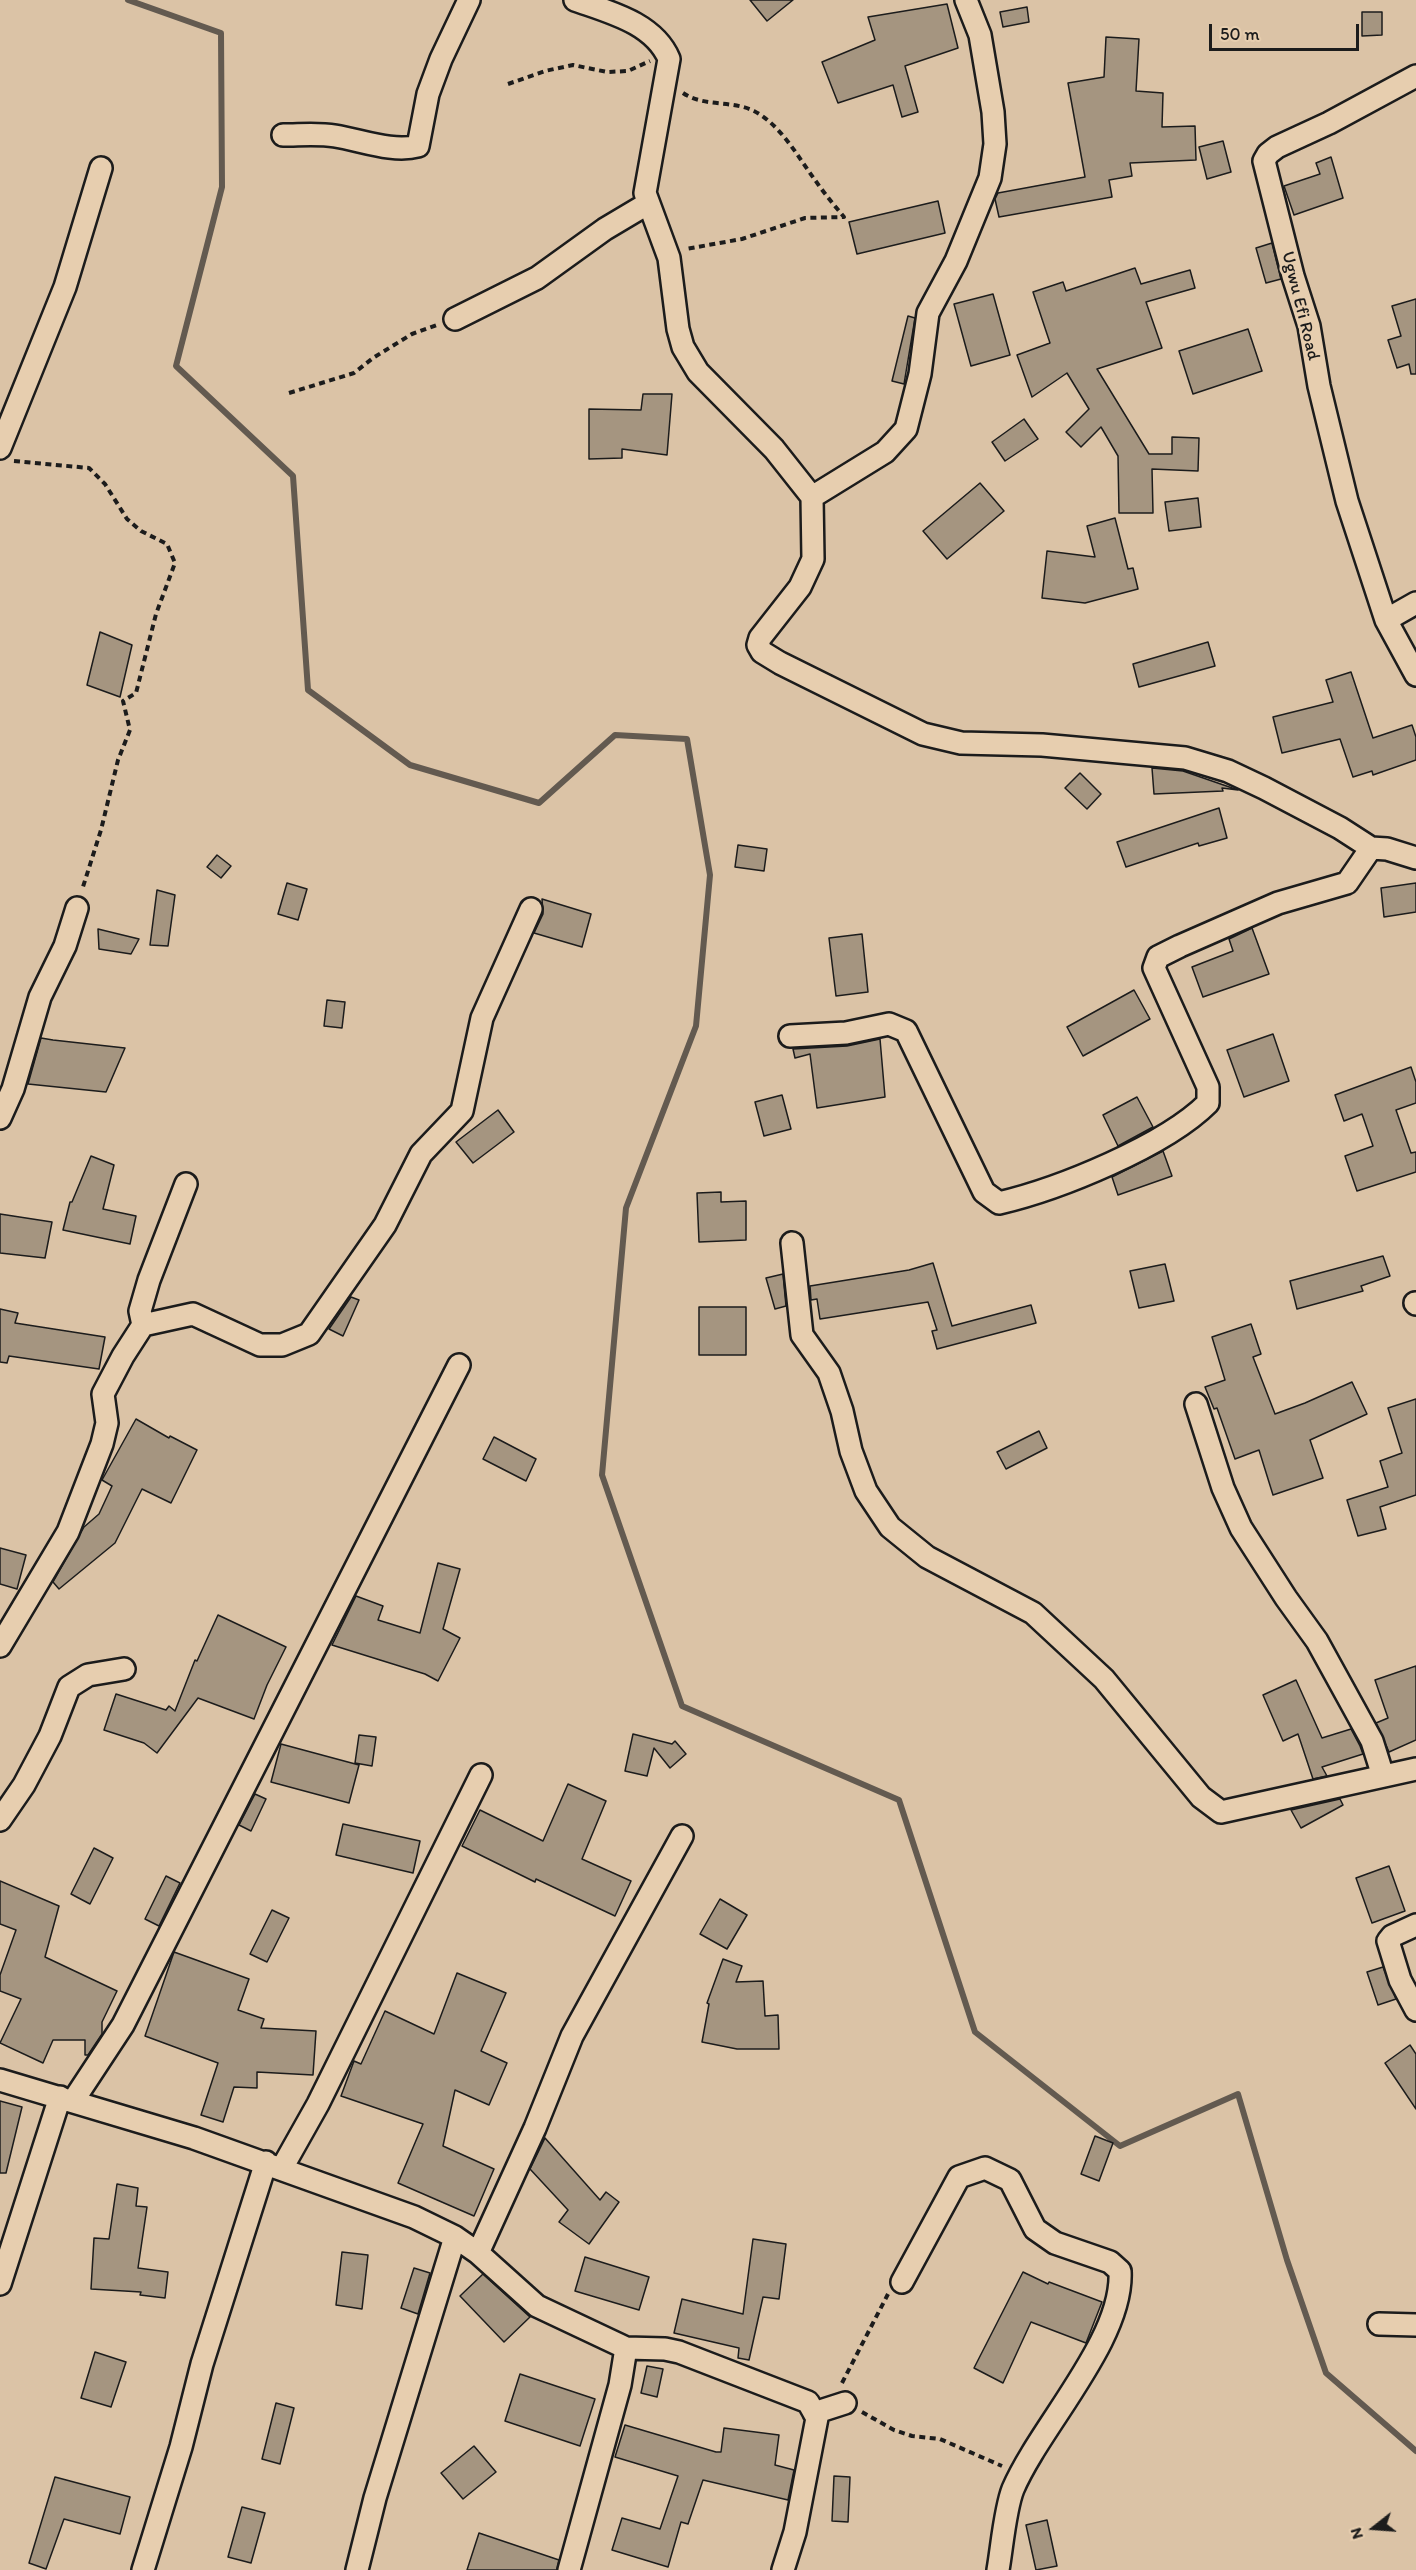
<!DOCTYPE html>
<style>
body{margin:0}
#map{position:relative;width:1416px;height:2570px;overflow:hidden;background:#dbc3a6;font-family:Itim,sans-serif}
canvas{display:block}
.north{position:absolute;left:1344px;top:2498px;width:60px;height:60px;-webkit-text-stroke:4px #e7ceaf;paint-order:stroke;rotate:253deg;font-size:16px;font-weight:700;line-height:24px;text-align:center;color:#1c1c1c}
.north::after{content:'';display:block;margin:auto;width:21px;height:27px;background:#1c1c1c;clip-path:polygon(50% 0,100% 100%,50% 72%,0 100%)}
.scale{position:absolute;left:1209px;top:24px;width:150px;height:27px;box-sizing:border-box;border:3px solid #1c1c1c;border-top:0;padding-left:8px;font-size:18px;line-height:21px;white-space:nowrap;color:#1c1c1c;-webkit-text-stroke:4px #e7ceaf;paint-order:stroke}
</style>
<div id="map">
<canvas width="1416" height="2570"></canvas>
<div class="north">N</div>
<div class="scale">50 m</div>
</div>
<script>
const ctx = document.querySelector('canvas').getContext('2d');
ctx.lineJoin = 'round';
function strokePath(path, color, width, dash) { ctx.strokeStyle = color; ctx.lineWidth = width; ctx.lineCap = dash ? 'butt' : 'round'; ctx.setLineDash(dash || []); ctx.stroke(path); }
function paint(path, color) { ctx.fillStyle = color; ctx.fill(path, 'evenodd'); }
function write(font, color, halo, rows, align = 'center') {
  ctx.font = font + ' Itim,sans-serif'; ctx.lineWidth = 5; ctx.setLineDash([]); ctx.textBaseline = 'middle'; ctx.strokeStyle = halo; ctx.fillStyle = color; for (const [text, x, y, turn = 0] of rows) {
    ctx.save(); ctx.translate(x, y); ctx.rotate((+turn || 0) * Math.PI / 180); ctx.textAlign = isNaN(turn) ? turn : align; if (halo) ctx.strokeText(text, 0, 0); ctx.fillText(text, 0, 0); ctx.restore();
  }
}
const stream = new Path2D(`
 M128 0 221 33 222 187 176 366 293 476 308 690 410 765 539 803 615 735 687 739 710 875 696 1026 626 1208 602 1475 682 1706 899 1800 975 2032 1120 2146 1238 2094 1287 2260 1326 2373 1416 2451`);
const building = new Path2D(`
 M750 0H793L767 21Z
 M947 4 958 48 905 66 918 112 902 117 893 85 838 103 822 62 875 40 868 17Z
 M1027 7 1029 22 1003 27 1000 12Z
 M1362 12H1382V35L1362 36Z
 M1106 37 1139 39 1136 91 1163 93 1162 127 1195 126 1196 160 1130 163 1132 176 1109 180 1112 197 999 217 995 199 998 193 1085 177 1068 83 1104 77Z
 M1223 141 1231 172 1207 179 1199 147Z
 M1331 157 1343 198 1294 215 1284 186 1320 174 1316 163Z
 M938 201 945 233 857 254 849 222Z
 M1272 243 1281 279 1266 283 1256 248Z
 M1135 268 1141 284 1190 270 1195 288 1146 302 1162 348 1097 369 1149 454H1172V437L1199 438 1198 471 1152 469 1153 513H1119L1118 456 1101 427 1081 447 1066 432 1089 409 1067 373 1032 397 1017 355 1050 343 1033 292 1063 282 1066 291Z
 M993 294 1010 355 971 366 954 304Z
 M1416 299V374H1411L1409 364 1397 368 1388 340 1401 336 1392 306Z
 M908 316 915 318 904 384 892 381Z
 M1248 329 1262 371 1193 394 1179 351Z
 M643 394H672L667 455 622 449V458L589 459V409L641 410Z
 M1024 419 1038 439 1005 461 992 442Z
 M980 483 1004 511 947 559 923 531Z
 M1198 498 1201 527 1169 531 1165 502Z
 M1115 518 1128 569 1133 568 1138 589 1085 603 1042 598 1047 551 1095 557 1087 526Z
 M100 632 132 645 120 697 87 685Z
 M1208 642 1215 666 1139 687 1133 664Z
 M1351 672 1373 738 1412 725 1416 737V760L1373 775 1372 771 1353 777 1340 739 1282 753 1273 717 1333 702 1326 680Z
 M1152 768 1183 771 1238 790 1222 788 1223 791 1154 794Z
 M1080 773 1101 794 1087 809 1065 788Z
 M1219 808 1227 838 1199 846 1198 843 1126 867 1117 842Z
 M738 845 767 849 764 871 735 867Z
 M217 855 231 866 221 878 207 867Z
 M287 883 307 889 298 920 278 914Z
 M1416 883V912L1384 917 1381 888Z
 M157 890 175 895 168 946 150 945Z
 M542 899 591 914 582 947 534 933 543 914Z
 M1252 928 1269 974 1203 997 1192 967 1233 951 1229 939Z
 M98 929 139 939 131 954 99 949Z
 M862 934 868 992 836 996 829 938Z
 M1134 990 1150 1019 1083 1056 1067 1027Z
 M327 1000 345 1002 342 1028 324 1026Z
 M1273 1034 1289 1081 1244 1097 1227 1050Z
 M41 1038 53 1040 125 1048 106 1092 28 1084Z
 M880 1039 885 1097 817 1108 810 1054 795 1058 793 1049 847 1046Z
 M1411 1067 1416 1082V1103L1396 1110 1411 1153 1416 1152V1172L1357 1191 1345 1156 1373 1146 1362 1114 1344 1121 1335 1095Z
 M782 1095 791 1129 764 1136 755 1102Z
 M1137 1097 1153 1127 1118 1146 1103 1115Z
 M498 1110 514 1132 473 1163 456 1142Z
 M1163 1151 1172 1176 1118 1195 1112 1177Z
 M91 1156 114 1165 103 1209 136 1216 130 1244 63 1230 70 1202H72Z
 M721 1192V1202L746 1201V1240L699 1242 697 1193Z
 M0 1214 52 1222 45 1258 0 1253Z
 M1383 1256 1390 1276 1361 1286 1363 1291 1297 1309 1290 1281Z
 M933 1263 952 1326 1031 1305 1036 1323 937 1349 932 1331 937 1330 928 1302 820 1319 817 1299 811 1300 810 1286 909 1270Z
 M1165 1264 1174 1301 1139 1308 1130 1271Z
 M783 1274 786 1306 775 1309 766 1278Z
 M351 1297 359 1300 343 1336 329 1329Z
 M699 1307H746V1355H699Z
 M0 1309 18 1313 15 1323 105 1337 99 1369 9 1356 7 1363 0 1362Z
 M1251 1324 1261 1354 1253 1357 1275 1414 1305 1403 1352 1382 1367 1414 1310 1440 1323 1478 1273 1495 1259 1450 1235 1459 1217 1408 1214 1409 1205 1387 1225 1380 1212 1337Z
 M1416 1399V1495L1380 1507 1386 1529 1358 1536 1347 1500 1388 1487 1380 1461 1402 1453 1388 1408Z
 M136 1419 169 1438 170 1436 197 1450 171 1503 142 1489 115 1543 59 1589 53 1582 84 1527 99 1514 112 1486 102 1480Z
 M1039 1431 1047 1448 1006 1469 997 1452Z
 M494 1437 536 1459 526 1481 483 1459Z
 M0 1548 26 1555 17 1589 0 1584Z
 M438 1563 460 1569 443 1629 460 1638 438 1681 425 1674 332 1645 356 1596 383 1606 378 1620 420 1633Z
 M218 1615 286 1647 267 1685 254 1719 198 1698 157 1753 144 1743 104 1730 116 1694 166 1710 169 1706 175 1711 195 1660 197 1661Z
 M1416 1666V1740L1389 1752 1376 1723 1388 1718 1375 1680Z
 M1296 1680 1322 1738 1351 1729 1360 1746 1363 1754 1322 1767 1327 1776 1313 1779 1298 1734 1283 1741 1263 1695Z
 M633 1734 672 1744 675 1741 686 1754 670 1768 654 1748 647 1776 625 1771Z
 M359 1735 376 1737 372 1766 355 1763Z
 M281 1744 359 1765 349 1803 271 1782Z
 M568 1784 606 1801 582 1859 631 1881 615 1916 536 1879 535 1882 462 1846 480 1810 543 1841Z
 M255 1794 266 1799 251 1831 239 1825Z
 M1340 1799 1343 1805 1301 1828 1291 1810Z
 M343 1824 420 1841 413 1873 336 1855Z
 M94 1848 113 1858 90 1904 71 1894Z
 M1389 1866 1405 1911 1372 1923 1356 1878Z
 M166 1876 180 1883 159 1926 145 1919Z
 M0 1881 59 1906 45 1957 117 1991 102 2022V2034L88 2055H85V2040H53L43 2063 0 2043 21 1999 0 1991V1975L16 1930 0 1924Z
 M720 1899 747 1915 727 1949 700 1934Z
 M272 1910 289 1918 267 1962 250 1954Z
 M174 1952 249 1979 238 2010 264 2019 261 2028 316 2031 313 2075 257 2072V2088L234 2087 223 2122 201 2115 218 2063 145 2036Z
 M723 1959 742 1966 736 1982 763 1981 765 2016 778 2015 779 2049H737L702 2042 709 2004 707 2003Z
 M1383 1967 1396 1999 1378 2005 1367 1972Z
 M457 1973 506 1993 481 2051 507 2063 489 2105 455 2090 443 2146 494 2169 474 2216 398 2183 423 2124 341 2096 354 2061 361 2064 385 2011 434 2034Z
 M1410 2045 1416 2054V2109L1385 2063Z
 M0 2101 22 2107 6 2173H0Z
 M1095 2136 1113 2143 1099 2181 1081 2174Z
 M545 2138 600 2200 606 2192 619 2202 589 2244 559 2222 568 2210 530 2169Z
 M117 2184 138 2188 136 2206 147 2207 138 2268 168 2272 165 2298 140 2295 141 2292 91 2289 94 2238 109 2239Z
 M753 2239 786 2244 779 2299 763 2297 749 2360 738 2358 739 2348 674 2333 682 2299 743 2314Z
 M342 2252 368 2255 362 2309 336 2305Z
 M585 2257 649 2277 639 2310 575 2291Z
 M414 2268 430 2273 418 2314 401 2308Z
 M1023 2272 1048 2284 1049 2282 1102 2302 1086 2343 1031 2322 1003 2383 974 2368Z
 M483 2274 530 2317 504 2342 460 2296Z
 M95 2352 126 2362 111 2407 81 2398Z
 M647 2366 663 2369 657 2397 641 2393Z
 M520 2374 595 2399 580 2446 505 2421Z
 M276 2403 294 2408 280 2464 262 2459Z
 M625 2425 716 2452H721L724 2428 779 2435 775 2465 794 2470 788 2500 703 2480 688 2524 681 2522 668 2567 612 2550 622 2518 660 2529 678 2476 615 2457Z
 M474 2446 496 2472 463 2499 441 2473Z
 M834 2476 850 2477 848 2522 832 2521Z
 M55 2477 130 2497 120 2534 64 2519 46 2569 29 2563Z
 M242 2507 265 2513 251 2563 228 2557Z
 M1047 2520 1057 2566 1036 2570 1026 2525Z
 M479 2533 559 2560 557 2570H467Z`);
const path = new Path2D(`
 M508 84 545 71 573 65 607 72 628 71 650 61
 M683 93C703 107 732 100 754 111 781 125 798 157 815 180 824 193 834 205 844 217L805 218 742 239 686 249
 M289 393 354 373 373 358 412 334 437 325
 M14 461 89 468 105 484 127 519 141 531 167 544 175 563 156 614 136 693 123 701 130 730 118 760 101 830 82 890
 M842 2383 888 2294
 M862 2412 894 2430 912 2436 940 2439 1002 2466`);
const street = new Path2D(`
 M575 0C609 12 654 23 669 59L645 193 669 258 678 329 683 347 698 372 774 449 812 497 813 559 800 587 760 638 758 645 762 652 780 663 923 734 961 743 1042 745 1185 758 1228 771 1264 788 1340 828 1371 848 1387 849 1416 858
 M1416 76 1329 123 1277 147 1268 154 1264 161 1293 276 1309 326 1319 386 1347 501 1386 620 1416 675
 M283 135C300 135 318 133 335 136 361 140 393 153 418 146L428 94 441 59 469 0
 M455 319 537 278 605 229 647 204
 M0 448 65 287 101 168
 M812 497 885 452 906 429 920 374 928 313 956 261 990 178 995 144 993 112 980 35 966 0
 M1386 620 1416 603
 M790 1036 846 1033 889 1024 906 1031 984 1192 999 1203C1059 1189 1165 1146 1208 1103V1087L1154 968 1158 957 1180 946 1278 903 1347 883 1371 848
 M0 1118 13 1089 40 997 65 946 77 908
 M792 1243 802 1335 829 1373 842 1411 851 1451 866 1491 890 1527 927 1557 1033 1613 1104 1679 1201 1797 1221 1812 1416 1769
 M1415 1303 1416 1304
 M143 1325 140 1311 149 1280 186 1184
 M1196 1404 1223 1488 1241 1528 1286 1598 1317 1641 1372 1741 1383 1776
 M0 1646 68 1532 102 1444 107 1423 103 1394 123 1356 143 1325 193 1314 260 1345H282L309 1334 385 1225 421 1154 462 1111 482 1018 531 909
 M0 1820 24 1785 50 1736 69 1687 88 1675 124 1669
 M1416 1925 1392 1936 1388 1941 1400 1980 1416 2010
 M0 2080 194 2138 414 2217 455 2237 478 2253 537 2306 626 2348 620 2385 569 2570
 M73 2101 123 2025 459 1365
 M282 2168 318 2104 481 1775
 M478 2253 535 2128 572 2036 682 1836
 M902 2282 959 2177 985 2168 1010 2180 1035 2229 1055 2243 1110 2262 1120 2271C1124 2339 1040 2426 1013 2489 1005 2509 1002 2547 998 2570
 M0 2284 60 2097
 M1379 2324 1416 2325
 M626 2348 665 2349 679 2352 808 2402 817 2418 795 2532 783 2570
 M814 2413 845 2403
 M143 2570 181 2447 202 2364 266 2162
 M357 2570 375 2498 455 2237`);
const streetNames = [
 ["Ugwu Efi Road",1300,306,76]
];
strokePath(stream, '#635a50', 6);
paint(building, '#a59580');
strokePath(building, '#1c1c1c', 1.5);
strokePath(street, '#1c1c1c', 26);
strokePath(path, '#1c1c1c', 4, [6, 4.5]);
strokePath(street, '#e7ceaf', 21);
write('18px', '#1c1c1c', '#e7ceaf', streetNames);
</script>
